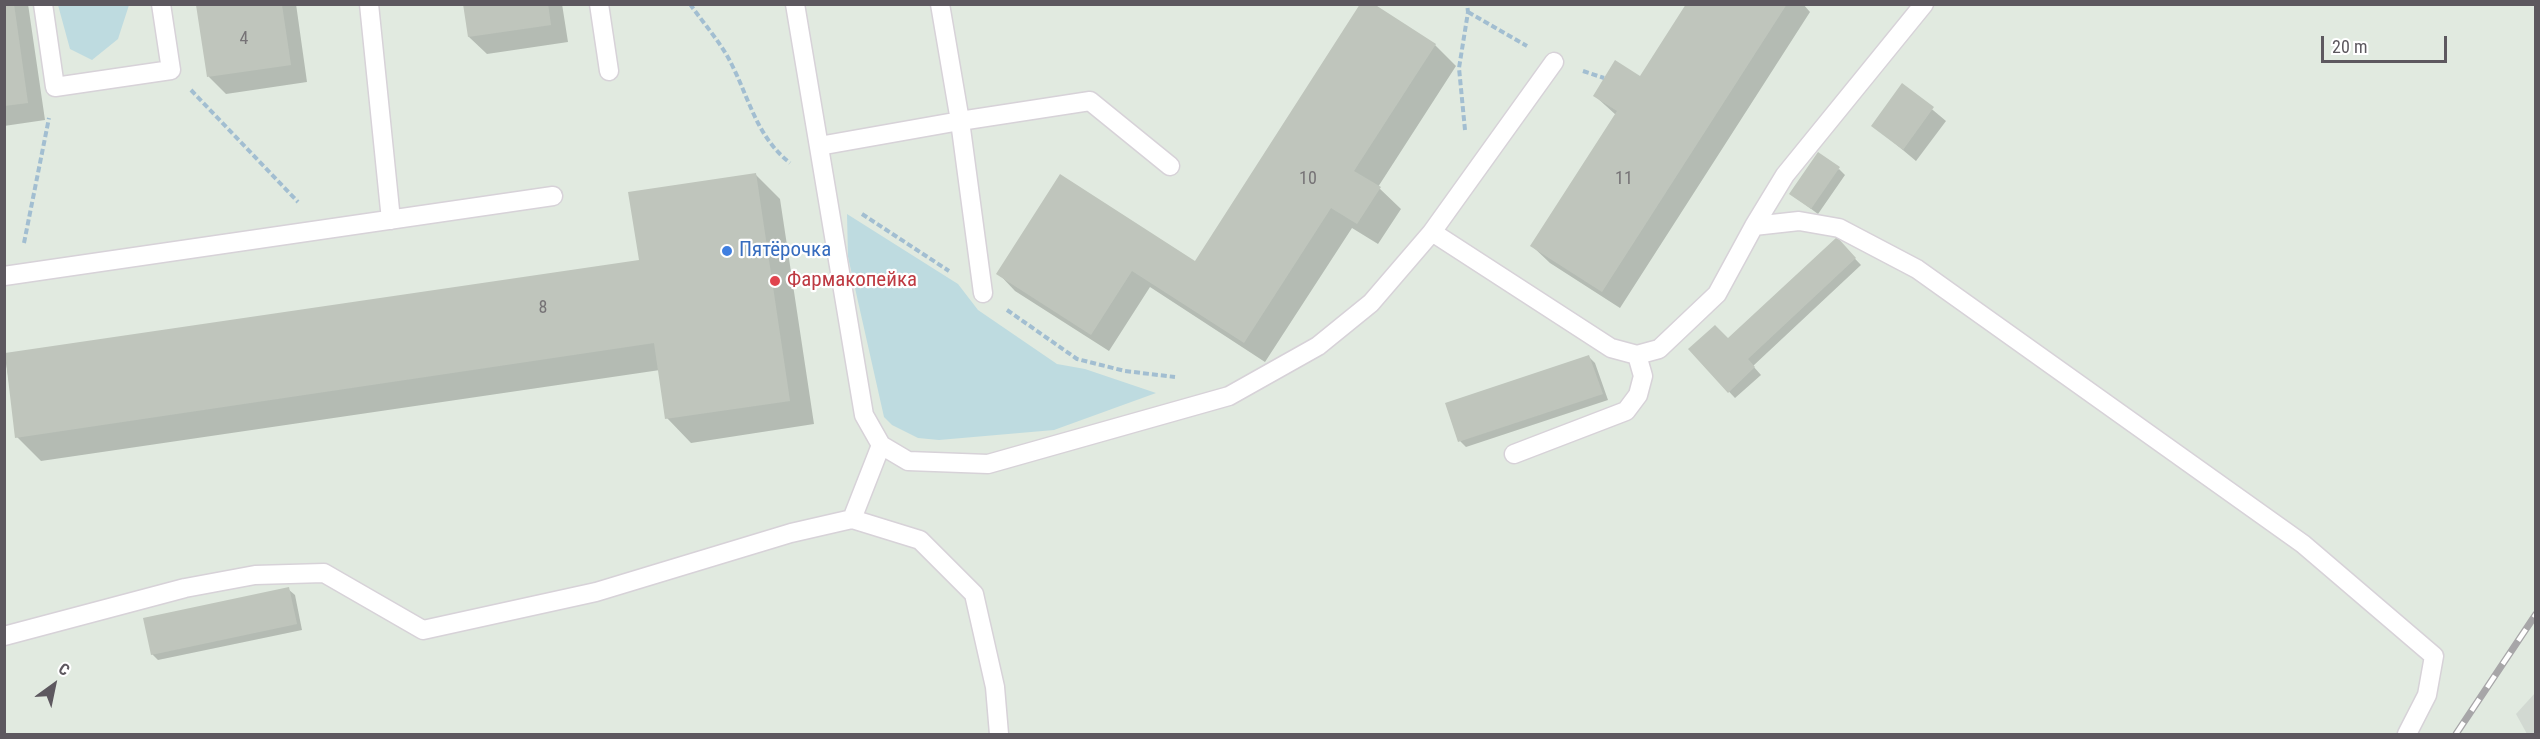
<!DOCTYPE html>
<meta charset="utf-8">
<style>
body{margin:0}
#map{position:relative;width:2540px;height:739px;overflow:hidden;background:#e1eae0;font-family:"Roboto Condensed",sans-serif}
canvas{display:block}
.frame{position:absolute;inset:0;border:6px solid #5d585f;pointer-events:none}
.north{position:absolute;left:24px;top:655px;width:60px;height:60px;-webkit-text-stroke:4px #fff;paint-order:stroke;rotate:33deg;font-size:16px;font-weight:700;line-height:24px;text-align:center;color:#5d585f}
.north::after{content:'';display:block;margin:auto;width:21px;height:27px;background:#5d585f;clip-path:polygon(50% 0,100% 100%,50% 72%,0 100%)}
.scale{position:absolute;left:2321px;top:36px;width:126px;height:27px;box-sizing:border-box;border:3px solid #5d585f;border-top:0;padding-left:8px;font-size:18px;line-height:21px;white-space:nowrap;color:#5d585f;-webkit-text-stroke:4px #fff;paint-order:stroke}
</style>
<div id="map">
<canvas width="2540" height="739"></canvas>
<div class="frame"></div>
<div class="north">С</div>
<div class="scale">20 m</div>
</div>
<script>
const ctx = document.querySelector('canvas').getContext('2d');
ctx.lineJoin = 'round';
function paint(path, color) { ctx.fillStyle = color; ctx.fill(path, 'evenodd'); }
function strokePath(path, color, width, dash) { ctx.strokeStyle = color; ctx.lineWidth = width; ctx.lineCap = dash ? 'butt' : 'round'; ctx.setLineDash(dash || []); ctx.stroke(path); }
function write(font, color, halo, rows, align = 'center') {
  ctx.font = font + ' "Roboto Condensed",sans-serif'; ctx.lineWidth = 4.5; ctx.setLineDash([]); ctx.textBaseline = 'middle'; ctx.strokeStyle = halo; ctx.fillStyle = color; for (const [text, x, y, turn = 0] of rows) {
    ctx.save(); ctx.translate(x, y); ctx.rotate((+turn || 0) * Math.PI / 180); ctx.textAlign = isNaN(turn) ? turn : align; if (halo) ctx.strokeText(text, 0, 0); ctx.fillText(text, 0, 0); ctx.restore();
  }
}
const industrial = new Path2D(`
 M2535 693V734H2527L2516 714Z`);
const green = new Path2D(`
 M58 5V4L129 5 118 39 92 60 70 49Z
 M847 214 958 284 978 310 1057 364 1085 369 1156 393 1054 430 939 440 918 438 892 425 884 417 848 257Z`);
const shadow = new Path2D(`
 M4 4H28L45 120 4 126Z
 M198 4H296L307 82 226 94 209 77Z
 M465 4H562L568 42 487 54 469 37Z
 M1688 4H1803L1810 12 1620 308 1550 263 1532 246 1616 115 1595 96 1640 78Z
 M1435 45 1456 66 1378 187 1401 209 1378 244 1352 228 1265 362 1150 287 1109 351 1015 291 998 273 1196 263Z
 M1903 85 1946 121 1916 161 1873 125Z
 M1839 169 1845 175 1818 214 1791 194Z
 M756 175 780 199 814 424 691 443 667 418 660 370 41 461 17 437 5 355 640 261Z
 M1836 239 1861 265 1753 366 1761 375 1735 398 1690 350 1728 340Z
 M1589 357 1595 363 1608 400 1466 447 1460 441Z
 M288 589 295 595 302 630 158 660 152 654Z`);
const building = new Path2D(`
 M4 4H14L28 103 4 106Z
 M463 4H548L551 25 468 37Z
 M1360 4H1374L1436 44 1354 171 1381 187 1357 224 1331 208 1244 343 1132 271 1091 335 996 274 1060 174 1195 261Z
 M1686 4H1787L1602 292 1530 246 1617 111 1593 96 1615 60 1640 76Z
 M196 5H282L291 65 207 77Z
 M1902 83 1934 107 1903 150 1871 126Z
 M1818 152 1840 167 1811 209 1789 194Z
 M756 173 790 401 665 419 654 343 15 438 5 353 639 260 628 192Z
 M1837 237 1856 258 1748 359 1755 367 1728 393 1688 349 1715 325 1728 338Z
 M1589 355 1603 394 1458 442 1445 403Z
 M289 587 297 624 151 655 143 618Z`);
const path = new Path2D(`
 M690 4C704 24 722 44 732 65 750 101 757 137 790 163
 M1468 12 1527 46
 M1583 71 1604 78
 M191 90 298 202
 M1465 130 1459 68 1468 12 1467 4
 M862 214 949 271
 M24 243 49 118
 M1007 310 1077 359 1125 371 1175 377`);
const lane = new Path2D(`
 M43 4 55 87 171 70 161 4
 M369 4 391 220
 M599 4 609 71
 M795 4 864 415 881 445 908 461 988 464 1229 396 1318 346 1371 303 1432 232 1554 62
 M940 4 960 121 983 293
 M819 146 960 121 1090 101 1170 166
 M1754 226 1799 221 1839 228 1917 269 2303 544 2434 656 2427 695 2407 734
 M1432 232 1611 348 1637 355 1659 349 1717 294 1754 226 1785 175 1924 4
 M4 276 553 196
 M1514 454 1626 411 1638 395 1643 376 1637 355
 M852 519 881 445
 M4 636 185 588 255 575 324 573 423 630 596 592 791 533 852 519 920 540 974 594 995 687 999 734`);
const rail = new Path2D(`
 M2456 734 2536 614`);
const markers = [
 [727,251,6,"#3f7fe0"],
 [775,281,6,"#e0444e"]
];
const numberNames = [
 ["4",244,39],
 ["10",1308,179],
 ["11",1624,179],
 ["8",543,308]
];
const shopNames = [
 ["Пятёрочка",739,251]
];
const healthNames = [
 ["Фармакопейка",787,281]
];
paint(industrial, '#d2d9d2');
paint(green, '#bedbe0');
paint(shadow, '#0003');
paint(building, '#bfc5bc');
strokePath(lane, '#d7d2d8', 21);
strokePath(path, '#a2bed1', 4, [6, 3]);
strokePath(lane, '#fff', 18);
strokePath(rail, '#a7a6a8', 7);
strokePath(rail, '#fff', 4.5, [14]);
for (const [x, y, r, color] of markers) { const dot = new Path2D(); dot.arc(x, y, r, 0, 2 * Math.PI); ctx.fillStyle = color; ctx.fill(dot); strokePath(dot, '#fff', 2); }
write('18px', '#767376', null, numberNames);
write('21px', '#366cbe', '#fff', shopNames, 'left');
write('21px', '#be3a42', '#fff', healthNames, 'left');
</script>
